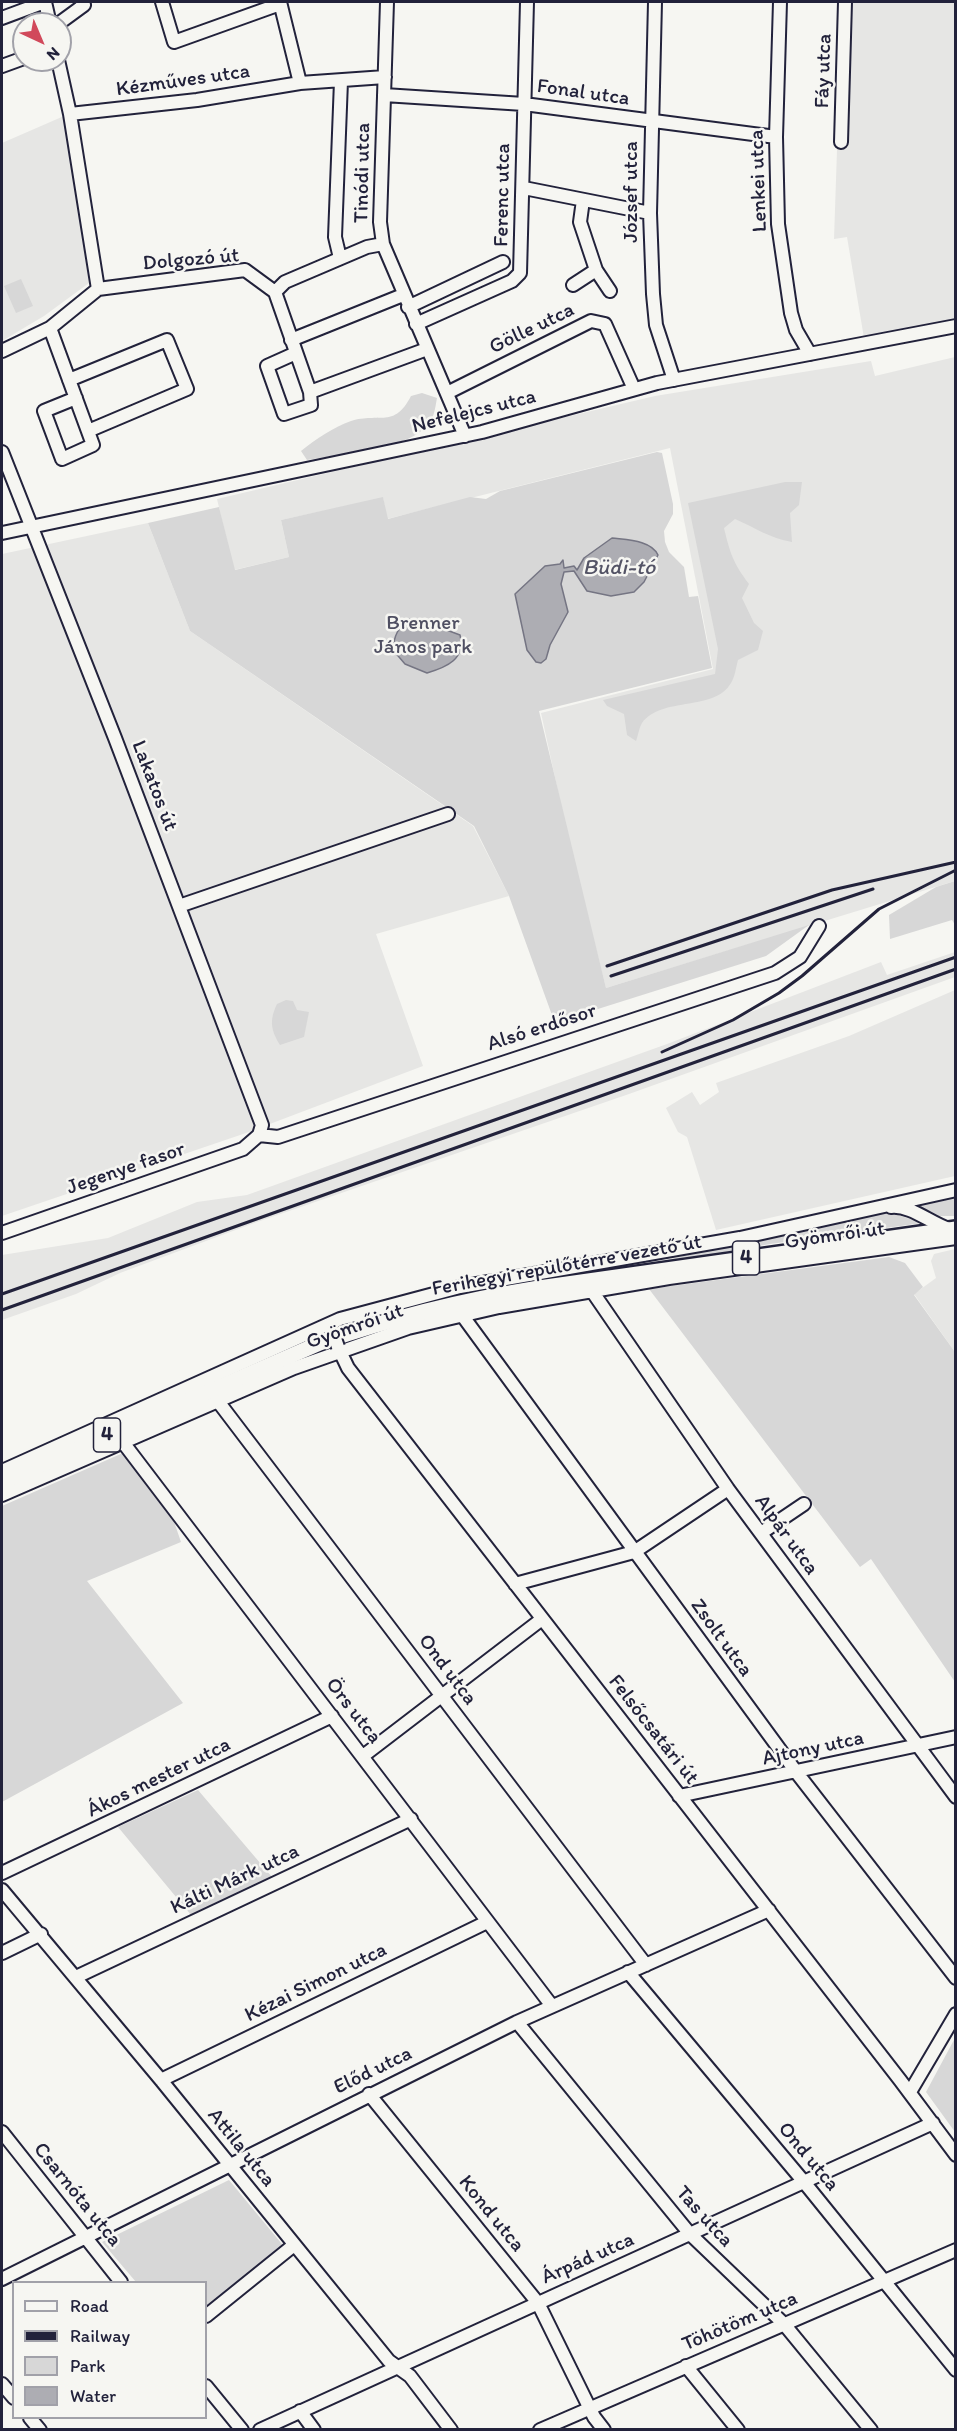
<!DOCTYPE html>
<meta charset="utf-8">
<style>
body{margin:0}
#map{position:relative;width:957px;height:2431px;overflow:hidden;background:#f6f6f2;font-family:Itim,sans-serif}
canvas{display:block}
.frame{position:absolute;inset:0;border:3px solid #22223b;pointer-events:none}
.legend{position:absolute;left:12px;top:2281px;width:195px;height:138px;box-sizing:border-box;background:#f6f6f2;border:2px solid #a1a1a9;margin:0;padding:8px 10px;list-style:none;font-size:18px;color:#22223b}
.legend li{display:flex;align-items:center;gap:12px;height:30px}
.legend b{width:30px;border:2px solid #a1a1a9}
.north{position:absolute;left:12px;top:12px;width:60px;height:60px;box-sizing:border-box;background:#f6f6f2;border:2px solid #a1a1a9;border-radius:50%;rotate:136deg;font-size:16px;font-weight:700;line-height:24px;text-align:center;color:#22223b}
.north::after{content:'';display:block;margin:auto;width:21px;height:27px;background:#d1495b;clip-path:polygon(50% 0,100% 100%,50% 72%,0 100%)}
</style>
<div id="map">
<canvas width="957" height="2431"></canvas>
<div class="frame"></div>
<ul class="legend">
<li><b style="height:8px;background:#f6f6f2"></b>Road</li>
<li><b style="height:8px;background:#22223b"></b>Railway</li>
<li><b style="height:16px;background:#d7d7d7"></b>Park</li>
<li><b style="height:16px;background:#adadb3"></b>Water</li>
</ul>
<div class="north">N</div>
</div>
<script>
const ctx = document.querySelector('canvas').getContext('2d');
ctx.lineJoin = 'round';
function paint(path, color) { ctx.fillStyle = color; ctx.fill(path, 'evenodd'); }
function strokePath(path, color, width, dash) { ctx.strokeStyle = color; ctx.lineWidth = width; ctx.lineCap = dash ? 'butt' : 'round'; ctx.setLineDash(dash || []); ctx.stroke(path); }
function write(font, color, halo, rows, align = 'center') {
  ctx.font = font + ' Itim,sans-serif'; ctx.lineWidth = 5; ctx.setLineDash([]); ctx.textBaseline = 'middle'; ctx.strokeStyle = halo; ctx.fillStyle = color; for (const [text, x, y, turn = 0] of rows) {
    ctx.save(); ctx.translate(x, y); ctx.rotate((+turn || 0) * Math.PI / 180); ctx.textAlign = isNaN(turn) ? turn : align; if (halo) ctx.strokeText(text, 0, 0); ctx.fillText(text, 0, 0); ctx.restore();
  }
}
const built = new Path2D(`
 M850 2H955V320L864 338 847 237 834 239 837 150 846 136Z
 M64 116 89 283 44 316 2 341V143Z
 M955 357V881L606 988 571 851 541 713 713 669 670 448 387 519 383 498 281 520 289 557 234 570 217 499 655 396 871 361 875 376Z
 M148 523 190 631 473 826 509 896 376 934 423 1066 246 1133 2 1216V554Z
 M955 952V977L629 1094 257 1222 120 1273 76 1294 2 1320V1255L108 1238 197 1202 247 1195 667 1044 881 962 887 975Z
 M955 990V1176L716 1230 687 1137 678 1132 666 1108 692 1092 700 1105 719 1092 716 1083 849 1036Z
 M955 1249V1352L914 1294 936 1278 931 1261 934 1254Z`);
const green = new Path2D(`
 M21 279 33 306 16 313 4 286Z
 M422 393 437 398C435 409 434 420 425 428 400 451 341 454 307 460L301 451C316 439 334 427 351 421 380 412 394 429 411 396Z
 M657 452 662 453 673 504V514L664 531 665 542 669 552 684 567 689 597 698 596 712 668 539 711 606 988 809 925 766 956 582 1014 553 1018 509 896 474 826 190 631 148 523 219 507 235 570 289 557 281 520 383 497 388 519 470 497 486 499 500 491Z
 M785 482H802L799 505 790 513 792 542C769 538 756 528 735 519L724 528C730 553 733 563 749 584L742 598 754 623 763 631 758 650 738 660C736 667 735 677 731 683 714 712 662 696 642 723 639 728 638 736 636 741L627 735 624 714 607 706 603 700 715 674 718 649 688 503Z
 M955 881V925L952 920 890 939 889 915 936 887Z
 M286 1000 293 1001 297 1010 309 1012 304 1037 280 1045C271 1030 269 1021 277 1004Z
 M955 1195V1216H931L913 1203Z
 M886 1211 922 1223 770 1244 667 1262 666 1260Z
 M889 1257 905 1263 923 1287 914 1295 955 1352V1682L871 1559 860 1567 649 1289Z
 M123 1453 171 1513 181 1542 87 1581 183 1703 2 1802V1506Z
 M198 1790 272 1877 191 1915 118 1827Z
 M955 2038V2132L926 2092Z
 M229 2180 286 2249 206 2312V2282H136L102 2242Z`);
const water = new Path2D(`
 M612 538C627 540 651 540 658 555L644 582 634 592 611 596 587 591 574 571 564 572 561 584 568 612 550 645 546 659 541 663 536 662 527 650 515 594 545 566 560 564 563 560 564 568 574 566 577 570 584 558Z
 M409 619H417L460 635C466 659 447 667 427 673L405 664 393 650C394 635 398 628 409 619Z`);
const minor = new Path2D(`
 M45 2 50 24
 M162 2 174 42 280 4
 M280 2 300 83
 M387 2 380 222 383 244 465 436
 M655 2 650 213 653 294 656 325 674 380
 M780 2 776 137 778 224 791 313 796 330 810 354
 M2 18 45 2
 M58 24 84 5 82 2
 M58 60 70 114
 M2 66 24 58
 M384 95 524 104 776 137
 M841 142 845 2
 M524 188 650 213
 M583 200 580 222 596 270 610 291
 M340 258 335 237 341 81
 M573 285 596 270
 M98 289 70 114 197 100 300 83 385 77
 M275 292 285 282 367 247 383 244
 M408 307 503 262
 M416 324 512 281 520 273 527 2
 M50 328 93 445 62 459 44 411 76 398
 M291 340 403 295
 M2 351 50 328 98 289 245 270 275 292 310 392 427 349
 M296 353 267 366 284 414 311 405 310 392
 M69 380 167 340 187 389 88 431
 M447 393 591 321 605 324 634 389
 M2 452 115 738 262 1125 259 1135 243 1149 2 1233
 M2 533 482 432 657 383 956 326
 M179 906 448 814
 M259 1135 278 1137 775 973 800 957 819 926
 M891 1207C911 1205 930 1223 949 1229
 M592 1291 728 1489 956 1797
 M462 1315 797 1773 956 1978
 M338 1347 348 1368 900 2080 956 2155
 M217 1400 646 1965
 M122 1441 552 2006
 M2 1471 340 1319 460 1287 740 1238 956 1190
 M2 1495 294 1368 408 1328 499 1307 669 1278 956 1238
 M761 1533 804 1504
 M515 1584 634 1552 728 1489
 M363 1756 542 1619
 M679 1796 956 1737
 M2 1873 332 1716
 M2 1890 161 2080 389 2361 410 2376 451 2430
 M2 1953 41 1934
 M628 1972 804 2182 956 2370
 M76 1977 411 1819
 M517 2022 690 2234 784 2324 871 2430
 M161 2080 487 1922
 M910 2092 956 2014
 M369 2094 538 2303 594 2417 604 2430
 M2 2132 121 2282
 M2 2279 517 2022 769 1910
 M206 2316 294 2245
 M686 2366 738 2430
 M2 2384 14 2398
 M206 2386 242 2430
 M300 2411 314 2430
 M30 2418 40 2430
 M260 2430 933 2123
 M540 2430 956 2250`);
const major = new Path2D(`
 M2 1482 320 1343C391 1318 464 1300 539 1288L956 1229`);
const rail = new Path2D(`
 M607 966 832 890 956 862
 M611 976 873 889
 M662 1052 733 1020 779 993 802 976 879 909 956 870
 M2 1294 956 957
 M2 1310 956 969`);
const minorBridge = new Path2D(`
 M332 1330 338 1347`);
const shields = [
 [746,1258,27],
 [107,1435,27]
];
const shieldNames = [
 ["4",746,1258],
 ["4",107,1435]
];
const streetNames = [
 ["Fáy utca",824,71,-88],
 ["Kézműves utca",183,81,-8],
 ["Fonal utca",583,93,8],
 ["Tinódi utca",363,173,-89],
 ["Lenkei utca",759,181,-92],
 ["József utca",632,192,-90],
 ["Ferenc utca",503,195,-89],
 ["Dolgozó út",191,260,-5],
 ["Gölle utca",532,329,-26],
 ["Nefelejcs utca",474,412,-14],
 ["Lakatos út",154,786,69],
 ["Alsó erdősor",542,1028,-18],
 ["Jegenye fasor",126,1169,-19],
 ["Gyömrői út",835,1236,-8],
 ["Ferihegyi repülőtérre vezető út",567,1266,-10],
 ["Gyömrői út",355,1327,-19],
 ["Alpár utca",786,1535,54],
 ["Zsolt utca",721,1638,54],
 ["Ond utca",447,1670,53],
 ["Örs utca",353,1711,52],
 ["Felsőcsatári út",653,1730,52],
 ["Ajtony utca",813,1749,-12],
 ["Ákos mester utca",159,1778,-26],
 ["Kálti Márk utca",235,1880,-25],
 ["Kézai Simon utca",316,1983,-26],
 ["Előd utca",373,2071,-26],
 ["Attila utca",241,2148,51],
 ["Ond utca",808,2157,50],
 ["Csarnóta utca",77,2195,51],
 ["Kond utca",491,2214,51],
 ["Tas utca",704,2217,48],
 ["Árpád utca",588,2259,-24],
 ["Töhötöm utca",740,2322,-23]
];
const parkNames = [
 ["Brenner",423,624],
 ["János park",423,648]
];
const waterNames = [
 ["Büdi-tó",619,568]
];
paint(built, '#e6e6e4');
paint(green, '#d7d7d7');
paint(water, '#adadb3');
strokePath(water, '#757583', 1.5);
strokePath(minor, '#22223b', 16);
strokePath(major, '#22223b', 20);
strokePath(minor, '#f6f6f2', 12);
strokePath(major, '#f6f6f2', 15);
strokePath(rail, '#22223b', 3);
strokePath(minorBridge, '#22223b', 16, []);
strokePath(minorBridge, '#f6f6f2', 12);
for (const [x, y, w] of shields) { const box = new Path2D(); box.roundRect(x - w / 2, y - 17, w, 34, 4.5); ctx.fillStyle = '#f6f6f2'; ctx.fill(box); strokePath(box, '#22223b', 1.5); }
write('bold 20px', '#22223b', null, shieldNames);
write('21px', '#22223b', '#f6f6f2', streetNames);
write('21px', '#4f4f62', '#f6f6f2', parkNames);
write('italic 22px', '#535365', '#f6f6f2', waterNames);
</script>
